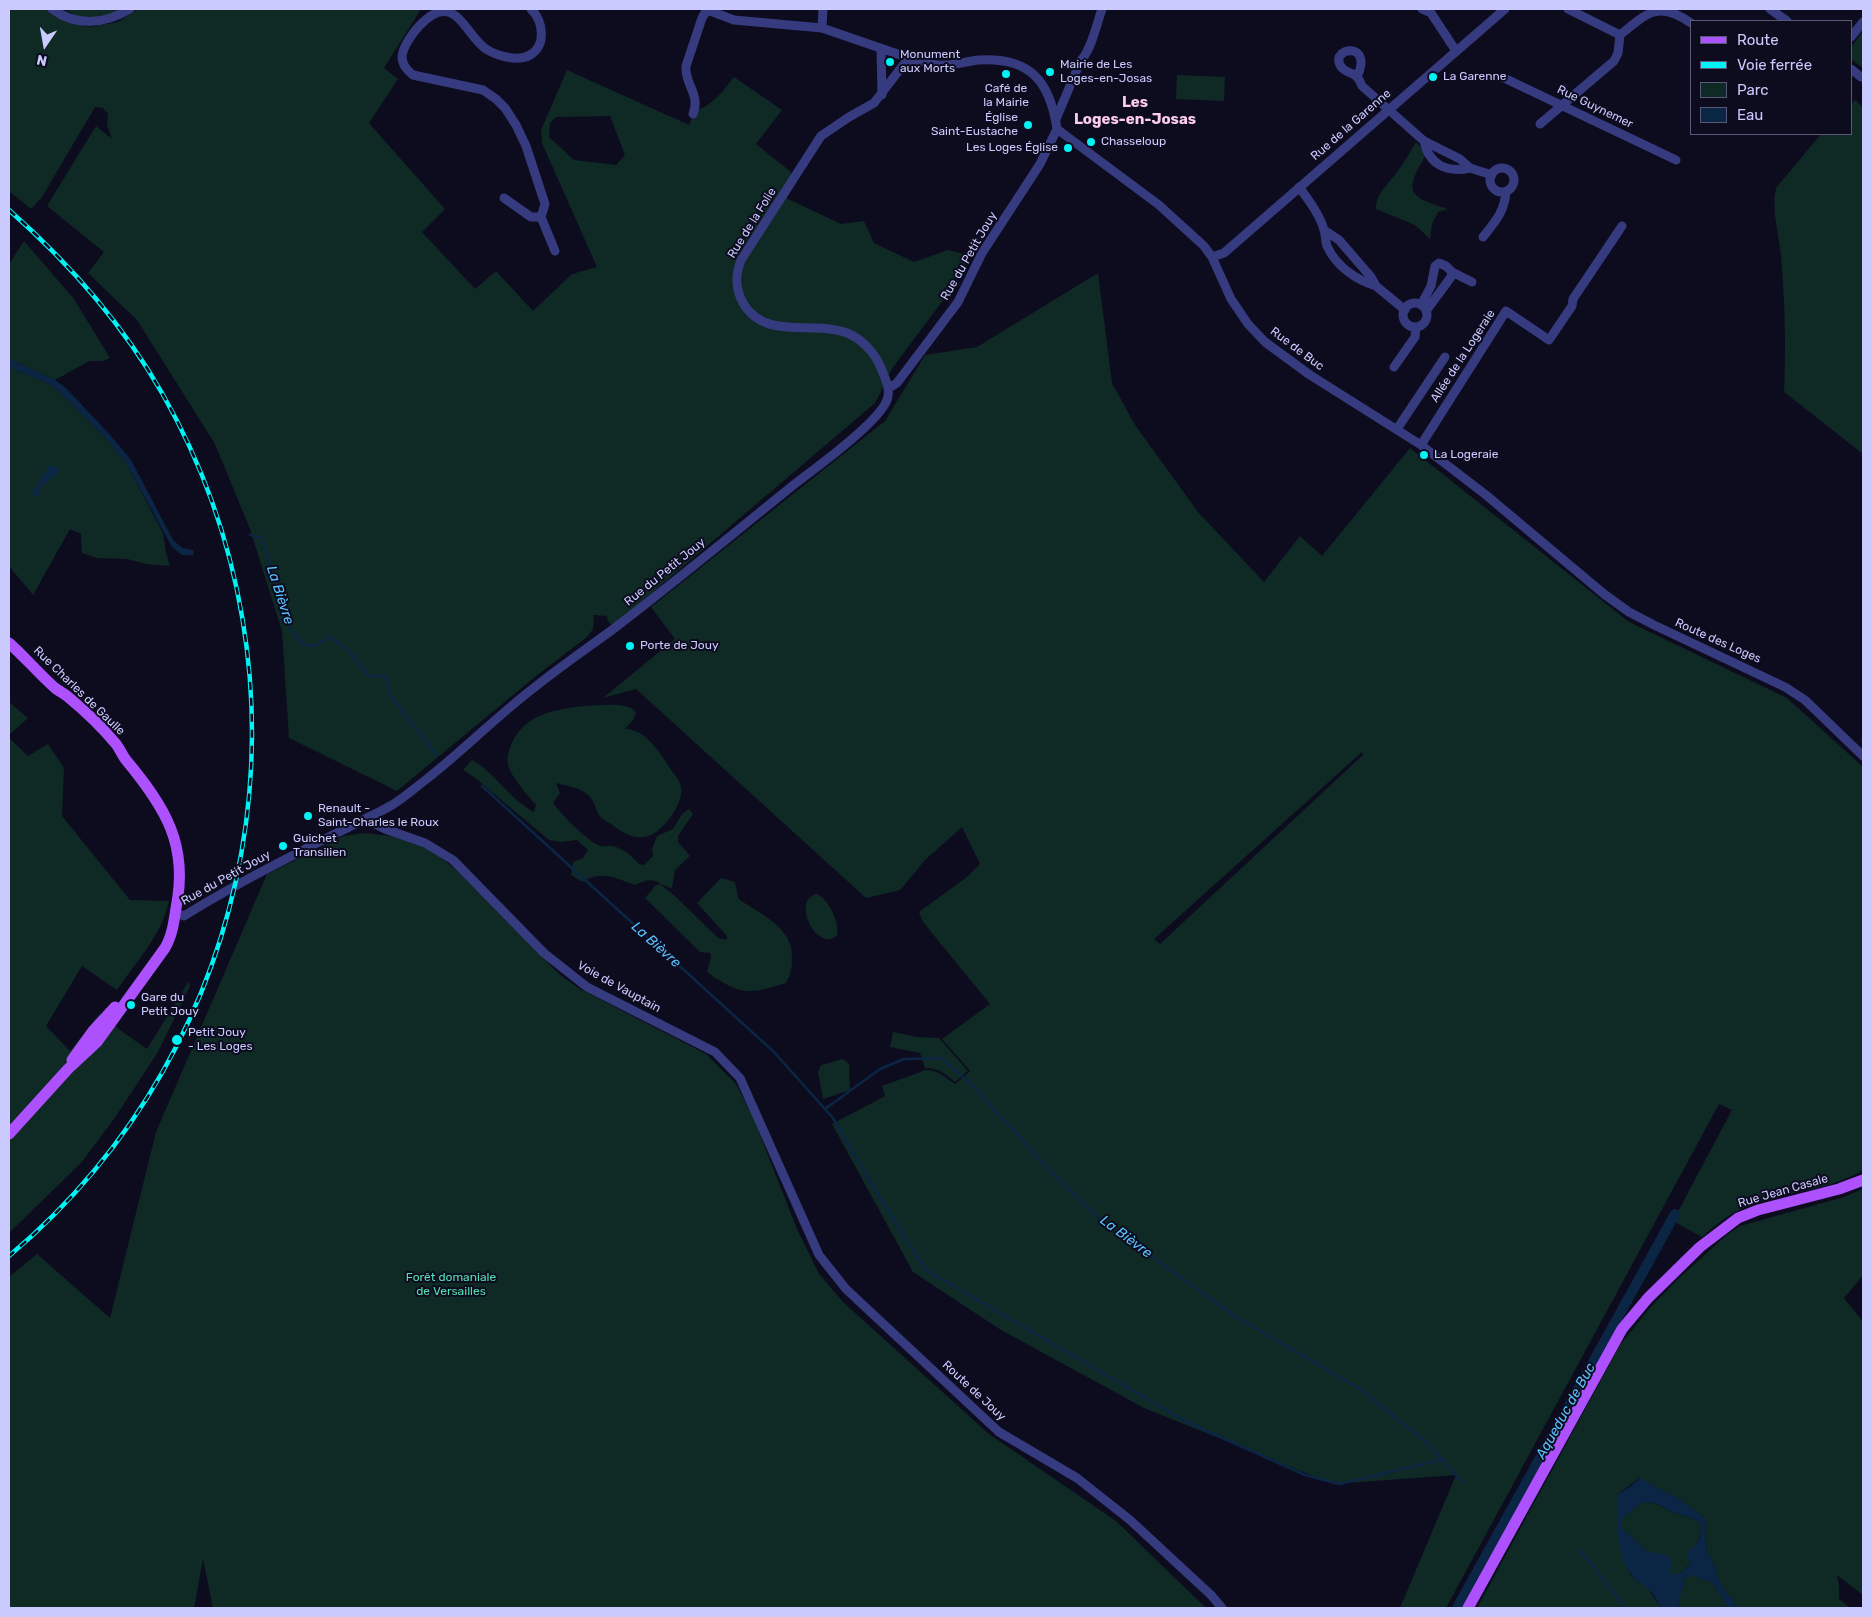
<!DOCTYPE html>
<meta charset="utf-8">
<style>
body{margin:0}
#map{position:relative;width:1872px;height:1617px;overflow:hidden;background:#0d0c1f;font-family:Rubik,sans-serif}
canvas{display:block}
.frame{position:absolute;inset:0;border:10px solid #cbcaff;pointer-events:none}
.legend{position:absolute;left:1690px;top:20px;width:162px;height:115px;box-sizing:border-box;background:#0d0c1f;border:1px solid #595879;margin:0;padding:6px 9px;list-style:none;font-size:15px;color:#cbcaff}
.legend li{display:flex;align-items:center;gap:10px;height:25px}
.legend b{width:25px;border:1px solid #595879}
.north{position:absolute;left:20px;top:20px;width:50px;height:50px;-webkit-text-stroke:4px #0d0c1f;paint-order:stroke;rotate:192deg;font-size:14px;font-weight:700;line-height:20px;text-align:center;color:#cbcaff}
.north::after{content:'';display:block;margin:auto;width:18px;height:22px;background:#cbcaff;clip-path:polygon(50% 0,100% 100%,50% 72%,0 100%)}
</style>
<div id="map">
<canvas width="1872" height="1617"></canvas>
<div class="frame"></div>
<ul class="legend">
<li><b style="height:6px;background:#ad51ff"></b>Route</li>
<li><b style="height:6px;background:#00f4f5"></b>Voie ferrée</li>
<li><b style="height:14px;background:#0f2925"></b>Parc</li>
<li><b style="height:14px;background:#0b2644"></b>Eau</li>
</ul>
<div class="north">N</div>
</div>
<script>
const ctx = document.querySelector('canvas').getContext('2d');
ctx.lineJoin = 'round';
function paint(path, color) { ctx.fillStyle = color; ctx.fill(path, 'evenodd'); }
function strokePath(path, color, width, dash) { ctx.strokeStyle = color; ctx.lineWidth = width; ctx.lineCap = dash ? 'butt' : 'round'; ctx.setLineDash(dash || []); ctx.stroke(path); }
function write(font, color, halo, rows, align = 'center') {
  ctx.font = font + ' Rubik,sans-serif'; ctx.lineWidth = 4; ctx.setLineDash([]); ctx.textBaseline = 'middle'; ctx.strokeStyle = halo; ctx.fillStyle = color; for (const [text, x, y, turn = 0] of rows) {
    ctx.save(); ctx.translate(x, y); ctx.rotate((+turn || 0) * Math.PI / 180); ctx.textAlign = isNaN(turn) ? turn : align; if (halo) ctx.strokeText(text, 0, 0); ctx.fillText(text, 0, 0); ctx.restore();
  }
}
const green = new Path2D(`
 M9 9H45L69 22 90 27 118 22 138 9H421L384 68 398 79 369 123 445 209 422 232 475 289 496 271 533 311 572 274 597 267 542 143 541 130 567 70 689 125 695 111C713 105 723 91 734 77L782 110 756 144 791 172 786 198 841 224 864 221 874 243 914 262 948 250 972 256 947 295 893 367 875 403 613 626 608 621 607 616 594 615 593 629 587 637 536 676 397 791 289 738 282 631 250 529 215 444 137 320 88 273 104 252 47 206 96 126 112 139 107 125 108 114 103 108 95 107 42 197 31 209 9 191ZM610 116 625 155 616 165 574 160 549 137 550 123 556 117Z
 M64 9H121C111 16 90 21 78 17 73 15 69 11 64 9Z
 M1863 31V68L1851 59V47Z
 M1177 75 1225 77 1224 101 1176 99Z
 M1855 100 1863 107V454L1784 392C1786 347 1785 302 1781 257 1779 234 1771 210 1776 188L1821 134H1851V104Z
 M1416 142 1426 155C1404 192 1407 196 1448 209L1438 212 1432 224 1430 239 1415 225 1376 209C1376 193 1388 185 1397 172 1404 163 1410 152 1416 142Z
 M24 241 74 299 110 358 103 361H89L55 380 9 359V264Z
 M1098 273 1112 383 1135 425 1198 512 1264 582 1300 536 1322 556 1410 448 1629 622 1787 698 1863 767V1170C1826 1193 1776 1191 1739 1210 1725 1217 1713 1227 1702 1237L1673 1221 1732 1110 1719 1104 1446 1608H1400L1456 1475 1333 1484 1144 1408 1001 1330 913 1272 832 1124 885 1096 882 1086 926 1070C938 1070 946 1078 955 1084L970 1071 942 1039 990 1004 923 922 919 912 967 877 980 864 962 827 926 859 900 890 866 898 636 689 603 698 675 639 651 607 885 421 925 355 977 347ZM1362 752 1363 755 1160 944 1154 939Z
 M9 367 49 384 58 391 105 437 126 463 163 533 166 553 170 566 146 564 127 559 97 558 82 553 81 534 70 529 33 595 9 566Z
 M9 702 28 718 9 735Z
 M585 706C599 706 626 701 636 712L633 720 625 729C647 729 661 755 672 771 675 775 680 781 681 787 684 802 666 827 653 834 636 842 625 834 611 824 607 822 602 819 599 815 595 808 594 800 588 795 579 787 567 786 556 783L560 793 553 803C560 813 590 844 601 846 604 847 609 845 613 846 624 849 632 856 639 864L644 865 653 856 652 849 657 836 673 829 682 814 689 809 693 814 678 836V842L690 856 675 870 672 888C653 883 657 875 635 885 614 878 603 870 582 882L571 875 573 862 583 858 588 850 577 840 561 842 549 840 474 777 463 770 472 760C496 773 510 800 534 812L536 805C529 797 512 777 509 768 506 760 508 752 511 745 524 714 555 709 585 706Z
 M9 738 28 756 48 744 64 768 62 816 130 900 169 901C162 935 136 962 117 990L82 966 46 1026 70 1051 100 1013 120 1030 147 1049 189 981 190 986 158 1052 114 1119 81 1163 9 1233Z
 M363 833 391 836 415 843 434 852 457 871 560 975 580 989 706 1054 736 1084 753 1117 797 1229 819 1274 843 1302 989 1434 1116 1521 1206 1608H213L203 1559 194 1608H9V1277L37 1254 110 1318 156 1132 267 874 344 836Z
 M721 878 735 882 738 897 740 900C762 915 793 928 792 957 792 967 791 975 786 983 749 995 739 995 707 972L711 957 710 953 700 952 645 898 655 886 660 884 676 897 718 938 726 940 727 936 697 903Z
 M816 894C828 897 840 923 837 935 819 954 790 902 816 894Z
 M893 1032 917 1037 939 1038 968 1071 955 1082C945 1074 938 1067 925 1068L920 1053 890 1047Z
 M843 1059 849 1064 850 1090 823 1099 818 1072 821 1065Z
 M1863 1189V1275L1844 1298 1863 1322V1595L1837 1575 1839 1586V1599L1850 1608H1736L1733 1599 1726 1593 1718 1579 1713 1563 1707 1551 1705 1536 1706 1527 1704 1517 1676 1497 1645 1481 1641 1477 1618 1494 1620 1548 1626 1564 1631 1576 1648 1588 1661 1608H1477L1620 1345 1649 1309 1679 1278 1728 1234 1740 1226 1844 1197Z
 M1646 1502C1661 1504 1660 1507 1672 1512 1684 1517 1692 1515 1701 1525 1701 1539 1697 1546 1687 1556L1691 1563 1682 1572 1673 1576 1622 1528V1519L1637 1506Z
 M1692 1575 1713 1583 1728 1608H1679C1677 1596 1685 1588 1683 1579Z`);
const water = new Path2D(`
 M9 359 55 380 66 388 111 436 131 460 173 540 182 548 193 550 194 555H182L172 547 126 463 105 437 58 391 49 384 9 367Z
 M50 465 56 467 59 471 56 475 41 486 39 496H35L32 492Z
 M1641 1477 1645 1481 1676 1497 1704 1517 1706 1527 1705 1536 1707 1551 1713 1563 1718 1579 1726 1593 1733 1599 1736 1608H1728L1713 1583 1692 1575 1683 1579C1685 1589 1677 1596 1679 1608H1661C1658 1603 1654 1593 1648 1589 1644 1585 1638 1582 1633 1577 1615 1557 1617 1519 1618 1494L1630 1487ZM1646 1502C1661 1504 1660 1506 1672 1512 1684 1517 1692 1515 1701 1525 1701 1538 1699 1544 1688 1551L1687 1556 1691 1564 1682 1572 1673 1575 1669 1571C1673 1564 1672 1561 1667 1555L1648 1552 1622 1528V1519L1637 1506Z`);
const stream = new Path2D(`
 M250 535 262 538 288 626 304 645 315 646 329 636 349 651 369 676H385L391 696 437 756
 M482 786 774 1052 833 1118 883 1203 926 1270 1185 1421 1305 1475 1339 1484 1444 1459
 M825 1109 880 1069 904 1059 941 1058 974 1087 1050 1171 1101 1220 1233 1315 1360 1389 1426 1442 1462 1482
 M1578 1550 1587 1559 1626 1608`);
const canal = new Path2D(`
 M1457 1608 1675 1214`);
const minor = new Path2D(`
 M52 9C77 27 105 24 130 9
 M531 9C543 21 547 45 530 55 518 62 497 56 486 49 472 40 463 16 448 12 430 7 404 40 402 56 402 65 407 70 413 75L483 90 496 99 505 108 516 125 526 146 545 204 541 217
 M705 9 734 20 822 28 918 61C927 63 936 66 945 65 956 65 968 61 979 60 1030 57 1050 81 1057 129
 M1422 9 1431 13 1456 51
 M1568 9 1620 35C1647 13 1658 0 1691 23
 M1770 9 1787 21
 M822 28 823 9
 M1851 37 1863 22
 M881 49 882 95
 M1851 69 1861 77
 M1357 77C1374 41 1331 47 1340 65 1343 72 1351 72 1356 76 1359 79 1361 83 1362 86L1424 141 1460 159 1470 168 1492 175
 M1502 77 1676 160
 M693 114C701 94 684 84 686 66L702 18 707 10
 M1056 119 1081 60C1091 51 1097 23 1102 9
 M1540 124 1614 61 1618 53 1620 35
 M1057 129 1159 205 1204 246 1212 257 1231 299 1248 324 1265 342 1310 375 1421 445 1486 495 1604 594 1629 612 1654 625 1785 687 1805 700 1863 756
 M1424 141C1429 165 1447 173 1470 168
 M1490 180a12 12 0 1 1 24 0a12 12 0 1 1-24 0Z
 M1299 187C1308 199 1320 215 1324 230 1326 235 1325 241 1327 246 1336 266 1356 280 1376 286
 M504 198 531 217H541L555 251
 M1324 230 1339 240 1371 277 1376 286 1405 310
 M1483 237C1495 222 1505 211 1506 191
 M1212 257 1224 253 1505 9
 M1452 272 1472 282
 M1403 315a12 12 0 1 1 24 0a12 12 0 1 1-24 0Z
 M1421 305 1431 286 1435 266 1439 263 1446 266 1452 272 1451 277 1426 311
 M1394 367 1415 337 1416 327
 M889 388 897 383 958 302 982 253 1040 164 1057 129
 M1397 429 1445 357
 M1421 445 1506 311 1549 340 1572 306 1573 299 1622 226
 M368 817 371 822 385 829 425 843 453 860 544 953 587 987 715 1052 740 1078 819 1255 846 1289 999 1432 1077 1478 1130 1520 1211 1595 1222 1608
 M176 913 184 916C230 887 279 862 327 838 348 827 371 817 392 805 405 797 416 787 428 778 465 749 498 715 535 687 560 667 586 649 612 630 674 583 735 532 796 483 817 467 879 422 887 400 891 389 885 378 881 368 875 353 862 339 847 333 813 320 765 341 743 303 735 288 735 275 741 260L821 136 849 117 874 103 904 64 907 62 918 61`);
const major = new Path2D(`
 M9 643C25 657 38 673 55 688 59 691 63 693 67 696 84 710 102 727 116 744 120 749 122 755 126 760 165 807 189 845 176 908 174 922 172 936 165 948L97 1042 68 1069 9 1134
 M72 1060 93 1031 115 1007
 M1468 1608 1622 1329 1648 1298 1700 1247 1738 1218 1758 1210 1839 1189 1863 1180`);
const rail = new Path2D(`
 M9 210C69 263 122 323 162 393 325 679 262 1044 9 1256`);
const markers = [
 [890,62,5,"#00f4f5"],
 [1050,72,5,"#00f4f5"],
 [1006,74,5,"#00f4f5"],
 [1433,77,5,"#00f4f5"],
 [1028,125,5,"#00f4f5"],
 [1091,142,5,"#00f4f5"],
 [1068,148,5,"#00f4f5"],
 [1424,455,5,"#00f4f5"],
 [630,646,5,"#00f4f5"],
 [308,816,5,"#00f4f5"],
 [283,846,5,"#00f4f5"],
 [131,1005,5,"#00f4f5"],
 [177,1040,6,"#00f4f5"]
];
const poiNames = [
 ["Monument",900,55],
 ["aux Morts",900,69],
 ["Mairie de Les",1060,65],
 ["Loges-en-Josas",1060,79],
 ["La Garenne",1443,77],
 ["Café de",1006,89,"center"],
 ["la Mairie",1006,103,"center"],
 ["Église",1018,118,"right"],
 ["Saint-Eustache",1018,132,"right"],
 ["Chasseloup",1101,142],
 ["Les Loges Église",1058,148,"right"],
 ["La Logeraie",1434,455],
 ["Porte de Jouy",640,646],
 ["Renault -",318,809],
 ["Saint-Charles le Roux",318,823],
 ["Guichet",293,839],
 ["Transilien",293,853],
 ["Gare du",141,998],
 ["Petit Jouy",141,1012],
 ["Petit Jouy",188,1033],
 ["- Les Loges",188,1047]
];
const streetNames = [
 ["Rue Guynemer",1595,107,26],
 ["Rue de la Garenne",1351,125,-41],
 ["Rue de la Folie",752,223,-58],
 ["Rue du Petit Jouy",969,256,-60],
 ["Rue de Buc",1297,349,37],
 ["Allée de la Logeraie",1463,356,-57],
 ["Rue du Petit Jouy",665,572,-39],
 ["Route des Loges",1718,641,24],
 ["Rue Charles de Gaulle",79,691,44],
 ["Rue du Petit Jouy",226,878,-29],
 ["Voie de Vauptain",619,987,29],
 ["Rue Jean Casale",1783,1191,-16],
 ["Route de Jouy",974,1391,43]
];
const parkNames = [
 ["Forêt domaniale",451,1278],
 ["de Versailles",451,1292]
];
const waterNames = [
 ["La Bièvre",280,595,72],
 ["La Bièvre",656,945,42],
 ["La Bièvre",1126,1237,37],
 ["Aqueduc de Buc",1566,1411,-61]
];
const quarterNames = [
 ["Les",1135,103],
 ["Loges-en-Josas",1135,120]
];
paint(green, '#0f2925');
paint(water, '#0b2644');
strokePath(stream, '#0b2644', 2.5);
strokePath(canal, '#0b2644', 10);
strokePath(minor, '#363a7f', 9);
strokePath(major, '#ad51ff', 11);
strokePath(rail, '#00f4f5', 4.5);
strokePath(rail, '#0d0c1f', 2.5, [8]);
for (const [x, y, r, color] of markers) { const dot = new Path2D(); dot.arc(x, y, r, 0, 2 * Math.PI); ctx.fillStyle = color; ctx.fill(dot); strokePath(dot, '#0d0c1f', 2); }
write('12px', '#cbcaff', '#0d0c1f', poiNames, 'left');
write('12px', '#cbcaff', '#0d0c1f', streetNames);
write('12px', '#54e0b0', '#0d0c1f', parkNames);
write('italic 14px', '#58c2ff', '#0d0c1f', waterNames);
write('bold 15px', '#ffccf1', '#0d0c1f', quarterNames);
</script>
